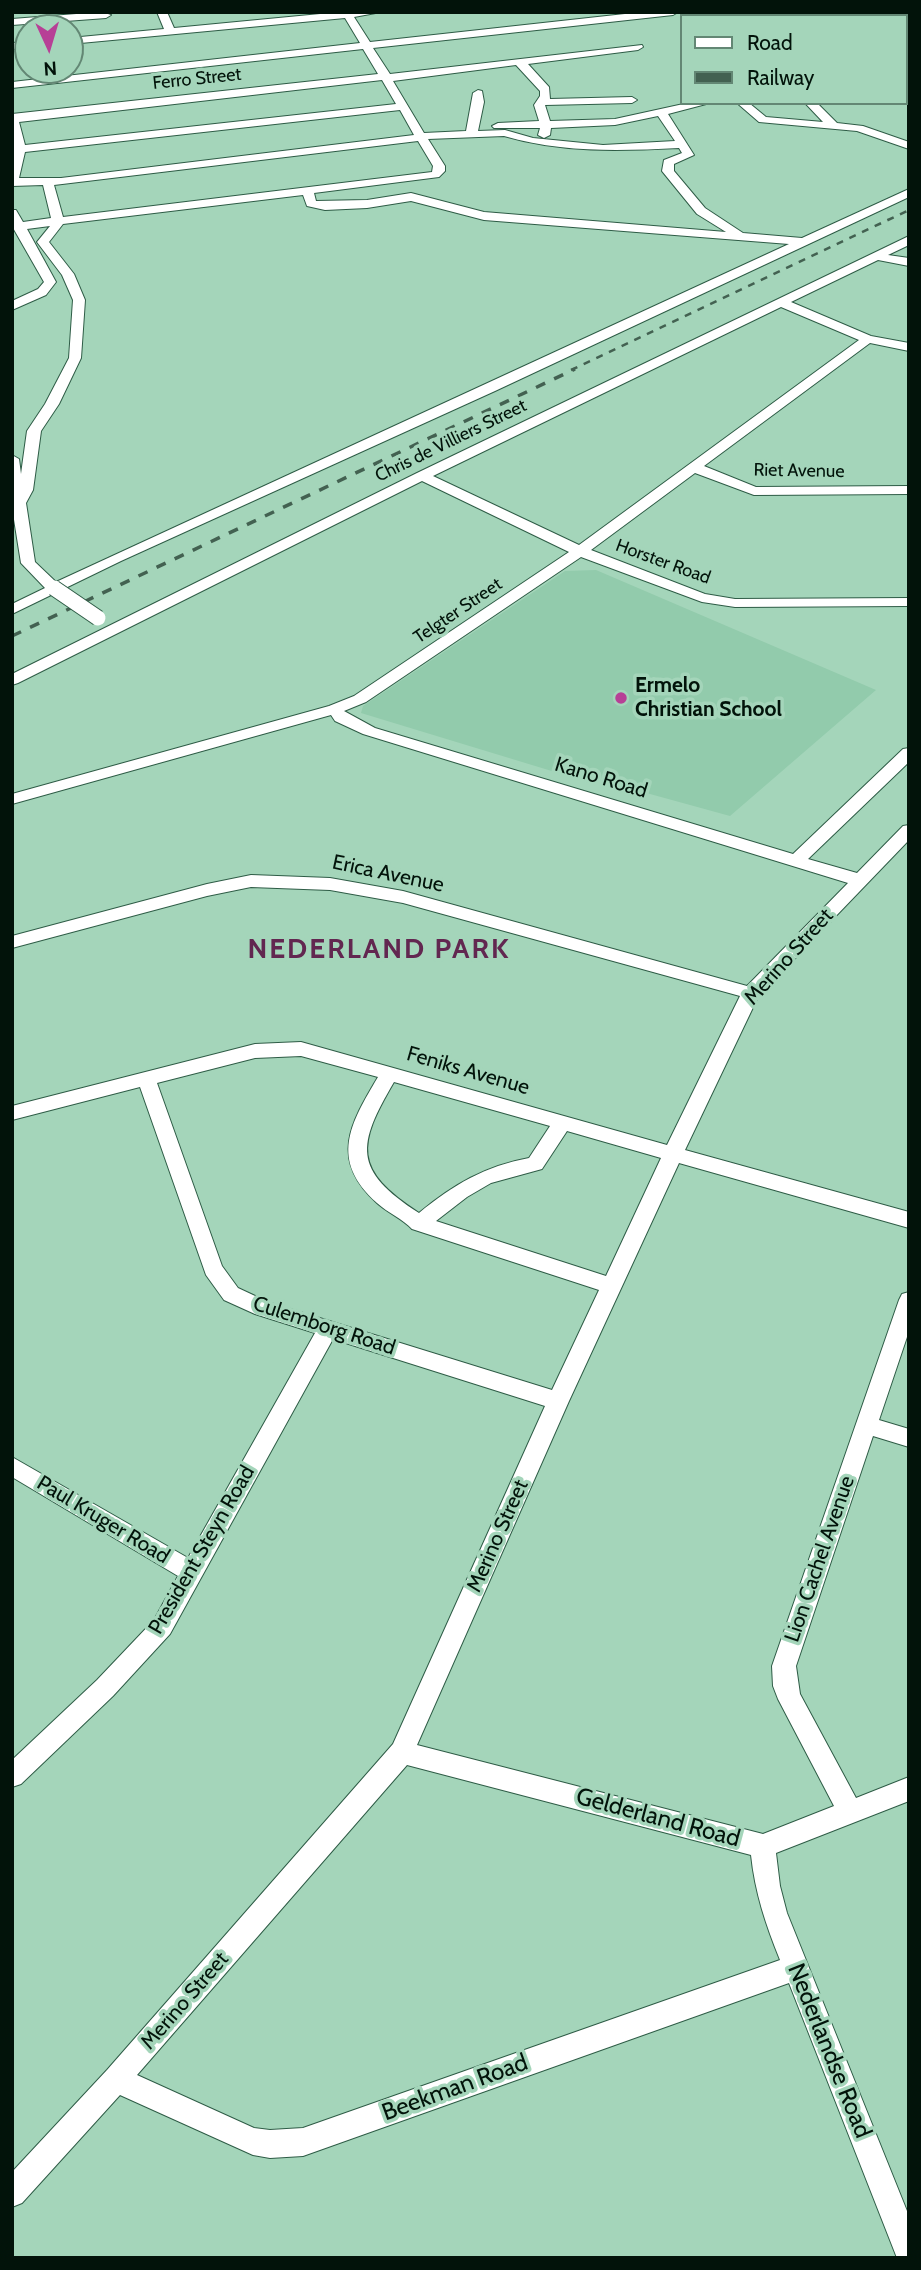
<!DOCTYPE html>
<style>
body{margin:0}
#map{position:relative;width:921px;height:2270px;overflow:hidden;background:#a4d5ba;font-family:Cabin,sans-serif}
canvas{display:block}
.frame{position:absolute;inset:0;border:14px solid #02130a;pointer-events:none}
.legend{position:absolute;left:680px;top:14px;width:228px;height:91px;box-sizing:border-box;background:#a4d5ba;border:2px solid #638774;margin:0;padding:9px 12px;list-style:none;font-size:21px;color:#02130a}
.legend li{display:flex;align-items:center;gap:14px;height:35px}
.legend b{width:35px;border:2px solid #638774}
.north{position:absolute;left:14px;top:14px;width:70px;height:70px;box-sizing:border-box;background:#a4d5ba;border:2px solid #638774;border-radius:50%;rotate:176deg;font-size:19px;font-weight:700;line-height:28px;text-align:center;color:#02130a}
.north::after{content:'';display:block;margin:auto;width:24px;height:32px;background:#b74096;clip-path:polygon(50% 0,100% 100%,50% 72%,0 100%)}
</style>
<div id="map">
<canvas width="921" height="2270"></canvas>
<div class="frame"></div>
<ul class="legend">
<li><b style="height:9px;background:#fff"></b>Road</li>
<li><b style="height:9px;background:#436151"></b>Railway</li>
</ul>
<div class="north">N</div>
</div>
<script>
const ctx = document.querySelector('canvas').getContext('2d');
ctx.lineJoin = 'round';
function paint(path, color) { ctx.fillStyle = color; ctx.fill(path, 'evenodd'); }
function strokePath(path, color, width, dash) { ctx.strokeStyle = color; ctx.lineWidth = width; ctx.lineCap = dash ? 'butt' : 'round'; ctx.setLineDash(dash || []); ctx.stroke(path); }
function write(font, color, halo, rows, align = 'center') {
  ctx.font = font + ' Cabin,sans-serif'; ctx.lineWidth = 7; ctx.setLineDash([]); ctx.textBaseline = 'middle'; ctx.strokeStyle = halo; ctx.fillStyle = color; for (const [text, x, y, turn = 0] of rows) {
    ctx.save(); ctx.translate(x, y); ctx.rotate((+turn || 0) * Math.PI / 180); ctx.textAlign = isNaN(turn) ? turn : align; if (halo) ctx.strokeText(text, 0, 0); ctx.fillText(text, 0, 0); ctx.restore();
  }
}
const built = new Path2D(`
 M596 570 876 690 730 816 581 775 578 779 361 713 363 706 565 571Z`);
const minor = new Path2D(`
 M102 12 111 15 106 18 12 25V19Z
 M157 12H167L174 28 341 12H381L354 17 370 42 643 12H678L673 15 373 48 390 74 642 45 643 47 638 50 528 64 549 87 550 99 632 97 637 100 632 103 545 105 550 121 615 119 688 103H710L668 114 694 155 674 164V171L705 208 743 233 802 238 909 189V197L495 391 121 561 12 614V604L45 588 21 563 12 507V455L19 459 21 474 27 431 45 404 69 358 73 300 62 275 37 242 50 226 27 229 56 282 46 295 12 310V301L38 289 44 282 12 226V210H16L23 222 51 218 43 185 12 186V114L378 74 363 49 12 88V82L360 43 345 18 70 44V38L164 29ZM516 65 540 91V96L534 105 539 121 498 123 492 126 494 128H540L538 135 544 138 550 135 551 128 615 125 658 116 675 141 603 145 533 138 505 130 478 131 484 102 482 91 478 90 473 93 466 131 424 133 393 81ZM382 80 396 104 25 145 19 122ZM400 110 414 135 61 178H19L25 152ZM504 136C562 153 620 151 679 148L682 153 664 160 662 171 697 214 726 232 484 212 411 193 367 200 316 201 314 193 439 177 445 171V166L428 139ZM418 141 433 166 432 172 63 217 54 185ZM303 195 307 206 325 210 367 208 411 201 484 220 789 244 56 582 35 562 26 503 33 490 41 431 59 404 81 358 85 300 74 274 49 242 63 224Z
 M808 12H818L819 16H809Z
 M28 42V48L12 49V43Z
 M905 75 909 76V83L905 82Z
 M737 103H749L766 117 823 122 805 103H817L837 123 863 126 909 142V149L857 131 759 122Z
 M909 236V245L888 255 909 258V266L878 260 791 302 871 336 909 343V351L870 343 704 466 756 487 909 486V494L754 495 695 473 591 550 705 594 735 599 909 598V606L735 607 702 602 581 557 366 702 344 711 375 728 793 854 903 749 909 748V762L808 859 857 873 903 826 909 825V840L758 997 685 1150 909 1212V1228L679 1163 569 1401 417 1745 763 1834 834 1806 778 1699 773 1686 772 1666 899 1300 902 1294 909 1292V1331L879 1420 909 1429V1447L873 1436 796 1666 800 1694 856 1798 909 1777V1801L776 1853 780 1886 787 1913 909 2216V2258H897L789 1983 303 2156 270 2158 253 2155 120 2095 22 2203 12 2207V2172L107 2070 393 1744 545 1406 333 1339 170 1634 113 1696 21 1784 12 1787V1760L97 1680 154 1620 178 1576 12 1477V1457L188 1558 315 1333 255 1314 224 1300 206 1275 140 1087 12 1120V1106L255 1044 301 1042 667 1145 740 996 403 903 330 890 251 887 207 896 12 948V936L207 884 251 875 330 878 403 891 747 986 848 883 363 734 335 721 331 715 12 804V794L329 706 354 696 569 552 422 481 18 683 12 685V674L417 473ZM781 307 859 340 579 545 433 476ZM301 1056 378 1077C350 1124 329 1160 377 1203 388 1213 403 1219 412 1229L599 1290 552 1390 268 1302 238 1288 222 1266 157 1083 255 1058ZM394 1082 550 1126 529 1158C485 1166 453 1185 419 1213 352 1170 357 1145 394 1082ZM567 1131 661 1158 606 1276 436 1221 467 1197 491 1183 542 1169ZM407 1765 751 1855C755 1893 766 1925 780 1960L303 2128 270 2130 254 2128 137 2075Z`);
const railFar1 = new Path2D(`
 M571 370 909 210`);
const rail = new Path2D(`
 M12 636 575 369`);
const minorBridge = new Path2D(`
 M54 588 98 618`);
const markers = [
 [621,698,7,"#b74096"]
];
const farStreetnames = [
 ["Ferro Street",197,79,-6],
 ["Chris de Villiers Street",451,441,-26],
 ["Riet Avenue",799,471,1],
 ["Horster Road",663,562,20],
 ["Telgter Street",458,611,-34]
];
const poiNames = [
 ["Ermelo",635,686],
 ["Christian School",635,710]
];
const streetNames = [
 ["Kano Road",601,778,17],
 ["Erica Avenue",388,874,12],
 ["Merino Street",789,957,-48],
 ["Feniks Avenue",468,1071,16],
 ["Culemborg Road",324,1326,18],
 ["Paul Kruger Road",103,1520,31],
 ["Merino Street",498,1536,-66],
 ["President Steyn Road",202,1550,-60],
 ["Lion Cachel Avenue",820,1559,-71],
 ["Merino Street",185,2001,-49]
];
const nearStreetnames = [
 ["Gelderland Road",658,1818,15],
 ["Nederlandse Road",829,2051,68],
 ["Beekman Road",455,2088,-20]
];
const districtNames = [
 ["NEDERLAND PARK",379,950]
];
paint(built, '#92cbac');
strokePath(minor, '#2e5c46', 2);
paint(minor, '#fff');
strokePath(railFar1, '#436151', 2.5, [7, 7]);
strokePath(rail, '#436151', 3.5, [10, 10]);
strokePath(minorBridge, '#2e5c46', 17, []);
strokePath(minorBridge, '#fff', 15);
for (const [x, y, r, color] of markers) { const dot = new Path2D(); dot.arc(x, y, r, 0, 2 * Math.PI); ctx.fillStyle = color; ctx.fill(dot); strokePath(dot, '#a4d5ba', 2.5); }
write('18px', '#02130a', '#a4d5ba', farStreetnames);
write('bold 21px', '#02130a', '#a4d5ba', poiNames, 'left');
write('21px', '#02130a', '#a4d5ba', streetNames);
write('24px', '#02130a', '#a4d5ba', nearStreetnames);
ctx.letterSpacing = '2px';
write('bold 28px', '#622750', '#a4d5ba', districtNames);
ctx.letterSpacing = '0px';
</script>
